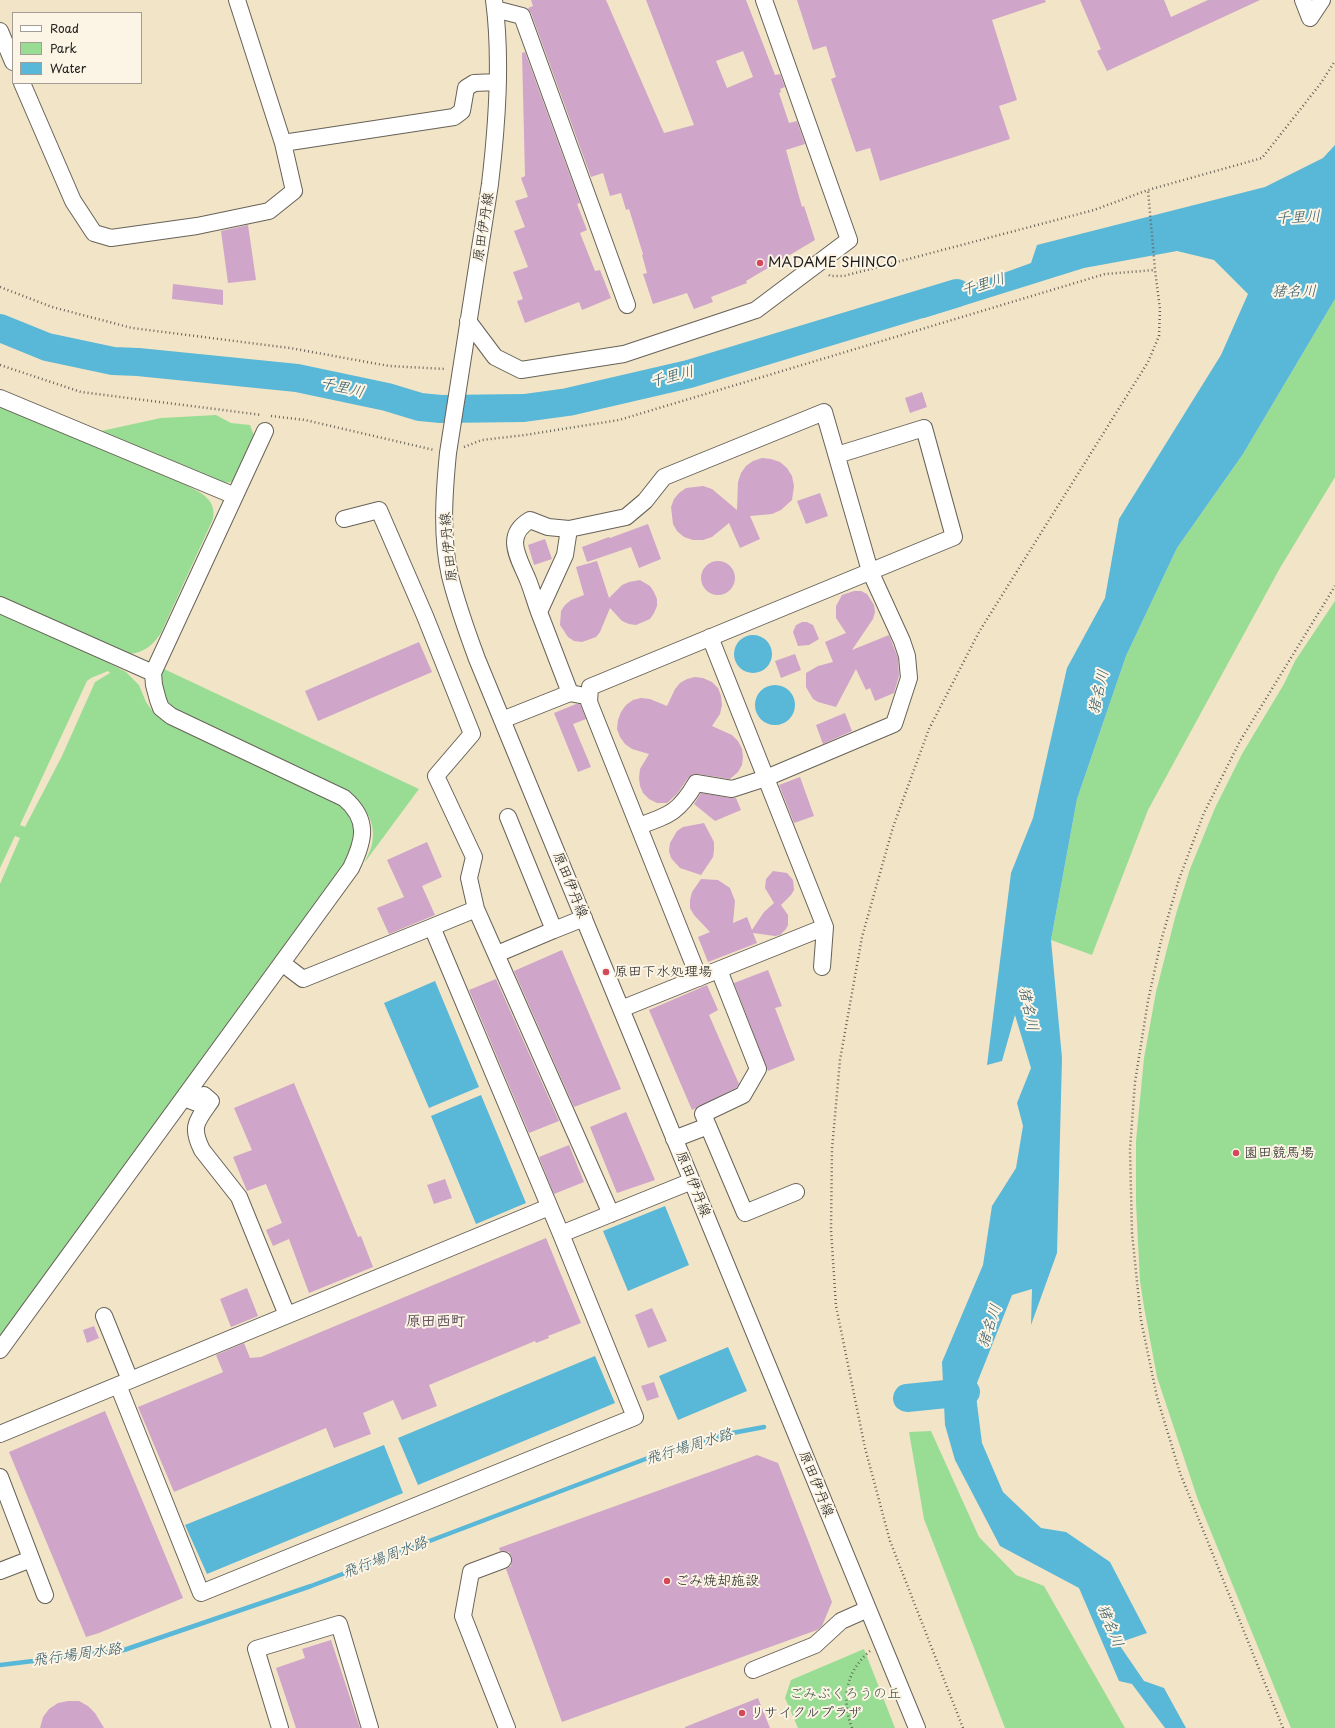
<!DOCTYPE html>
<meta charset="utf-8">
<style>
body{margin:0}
#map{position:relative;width:1335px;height:1728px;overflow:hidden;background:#f2e4c7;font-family:"Playpen Sans",sans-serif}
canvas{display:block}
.legend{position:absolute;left:12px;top:12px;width:130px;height:72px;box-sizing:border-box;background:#fcf5e5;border:1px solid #a29e95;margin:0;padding:5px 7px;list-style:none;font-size:12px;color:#1c1c1c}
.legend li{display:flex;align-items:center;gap:8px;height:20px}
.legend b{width:20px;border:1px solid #a29e95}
</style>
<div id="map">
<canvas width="1335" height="1728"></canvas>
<ul class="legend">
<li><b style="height:5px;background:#fff"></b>Road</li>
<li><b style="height:11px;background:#99dd95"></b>Park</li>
<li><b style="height:11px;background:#59b7d7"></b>Water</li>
</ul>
</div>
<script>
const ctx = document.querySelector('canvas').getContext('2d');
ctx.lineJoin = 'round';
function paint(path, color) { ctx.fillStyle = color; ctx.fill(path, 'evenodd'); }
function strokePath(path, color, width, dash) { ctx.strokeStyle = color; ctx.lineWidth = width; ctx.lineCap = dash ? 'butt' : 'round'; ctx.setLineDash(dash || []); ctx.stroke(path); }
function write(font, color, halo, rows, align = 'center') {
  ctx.font = font + ' "Playpen Sans","Klee One",sans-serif'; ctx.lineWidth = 4; ctx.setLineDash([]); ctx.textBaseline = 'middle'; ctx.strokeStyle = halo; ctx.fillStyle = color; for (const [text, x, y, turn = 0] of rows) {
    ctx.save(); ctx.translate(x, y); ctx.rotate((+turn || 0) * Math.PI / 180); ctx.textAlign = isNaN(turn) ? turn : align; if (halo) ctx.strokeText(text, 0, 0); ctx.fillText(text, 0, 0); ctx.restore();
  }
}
const green = new Path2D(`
 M1335 299V477L1280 568 1148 810 1092 955 1051 940 1077 799 1126 656 1177 548 1243 454Z
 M0 407 184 484C199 492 217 498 213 519L161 633C153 645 144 653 129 654L0 598Z
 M216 415 231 423 250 425 255 438 236 481C224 485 217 481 207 475L101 431 161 418Z
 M1335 601V1728H1291L1198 1500 1157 1377 1144 1307 1140 1281 1136 1203V1141L1144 1058 1156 992 1176 914 1190 869 1215 808 1242 754 1284 684 1295 661Z
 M0 611 63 639 126 672 139 685 146 702 153 712 163 719 330 798 343 807 351 818 356 834 352 851 317 906 0 1339V884L20 838 15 836 0 868ZM108 671 110 673 95 682 62 756 25 827 20 825 87 681 91 678Z
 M161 666 165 667 164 669 419 789 365 862C367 856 371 850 372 844 378 817 358 798 338 786L178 713C171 706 163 696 161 685 161 679 163 673 161 666Z
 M931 1431 979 1537 1016 1575 1044 1586 1125 1728H1005L924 1519 909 1432Z
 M864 1649 895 1728H798L785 1698 791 1680Z`);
const water = new Path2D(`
 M1335 145V299L1243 454 1177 548 1126 656 1077 799 1051 940 1062 1058 1057 1253 1031 1325 1032 1289 1012 1295 975 1388 982 1443 1003 1492 1041 1528 1066 1532 1110 1562 1147 1633 1118 1643 1144 1681 1164 1688 1186 1728H1165L1132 1684 1119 1681 1079 1588 1000 1546 955 1460 945 1425 942 1362 983 1265 992 1206 1016 1168 1023 1126 1017 1103 1031 1068 1015 1015 1002 1061 987 1065 1011 873 1033 818 1067 668 1105 598 1119 519 1221 355 1248 294 1214 260 1177 251 1084 268 924 318 871 321 1031 263 1037 245 1265 187 1323 158Z
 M734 654a19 19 0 1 1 38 0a19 19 0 1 1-38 0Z
 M755 705a20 20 0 1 1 40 0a20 20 0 1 1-40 0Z
 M435 981 479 1087 429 1108 384 1003Z
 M481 1095 526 1203 476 1224 431 1116Z
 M665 1206 689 1265 628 1291 603 1231Z
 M728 1347 747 1391 678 1420 659 1376Z
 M595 1356 615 1403 418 1485 398 1438Z
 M384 1445 403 1493 207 1574 185 1525Z`);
const stream = new Path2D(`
 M0 1665 124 1650 311 1586 648 1458 727 1434 764 1427`);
const river = new Path2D(`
 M0 328 47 347 113 361 138 362 297 378 387 397 420 407 441 409 524 408 568 402 689 374 957 293
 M907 1398 966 1392`);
const building = new Path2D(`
 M531 0H606L664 133 694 125 646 0H746L775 75 780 74 785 87 780 89 781 92 779 93 789 123 797 121 805 144 786 150 802 207 804 206 815 240 746 281 747 283 711 297 713 302 694 309 687 293 653 304 643 274 647 273 642 255 643 254 629 209 626 210 621 193 610 196 603 173 591 177 531 13 528 8 533 6ZM743 51 753 77 727 88 716 61Z
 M797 0H1045L1046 2 992 20 1017 100 999 106 1010 139 880 181 870 148 856 152 831 79 836 77 826 46 813 50Z
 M1080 0H1164L1171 17 1208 0H1260L1107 71 1097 51 1101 49Z
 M525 52 580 203 577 204 587 230 580 233 595 271 600 270 611 298 582 310 579 302 525 323 517 301 523 299 513 272 528 267 514 231 525 227 515 201 528 197 521 178 525 176 522 53Z
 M248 225 256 280 228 283 221 231Z
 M173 284 223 290V305L172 299Z
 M922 392 927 407 910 413 905 398Z
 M762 458 771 459 780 462 787 468 792 476 794 486 792 500 781 510 772 514 750 516 760 539 740 548 729 523 712 537 703 540H693L684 537 677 531 673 524 671 507 674 499 679 493 686 488 703 486 712 489 737 510 738 482 741 473 746 466 753 461Z
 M820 493 828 516 806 524 797 501Z
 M648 524 661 559 639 568 631 547 587 562 582 547 609 537 610 538Z
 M545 539 552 559 534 565 528 545Z
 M597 561 609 598 622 585 629 582 640 580 650 586 654 592 657 599V606L654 613 650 619 636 625 629 624 622 621 610 608 600 632 596 637 582 642 574 641 568 637 560 625 561 611 565 605 571 600 584 595 576 567Z
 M701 578a17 17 0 1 1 34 0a17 17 0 1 1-34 0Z
 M854 591H861L867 594 874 605 875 612 873 619 852 650 889 635 898 658 899 676 894 693 875 701 870 688 866 690 856 669 836 707 818 702 813 699 806 687V673L818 666 833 662 825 642 846 633 836 618V606L842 595Z
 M802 622H807L813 625 819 639 809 645 798 646 793 632 796 625Z
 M419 642 432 672 318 721 305 691Z
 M795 654 801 670 781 678 775 661Z
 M695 677 703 678 712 682 718 688 721 696 722 705 720 714 712 726 732 735 738 741 742 749 743 757 742 765 738 772 730 779 698 774H693L688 778 677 794 667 803H657L649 799 643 793 640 786 639 778 640 769 649 754 632 749 625 744 620 737 617 729 618 720 621 712 626 705 633 700 641 698 650 699 667 706 675 689 680 683 687 679Z
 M576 704H580L586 719 573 724 591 767 578 772 554 713Z
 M845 713 852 731 823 744 816 725Z
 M800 777 814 816 794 823 779 785Z
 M701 793 730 798H736L741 810 715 821 694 804Z
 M704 823 714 842V850L713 857 701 875 680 868 671 858 669 851 670 843 677 831 683 827Z
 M427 842 442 877 422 886 435 915 389 934 377 908 404 897 387 860Z
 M773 871 787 873 793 880 794 890 791 895 781 905 788 915V925L786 929 780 935 775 936 753 933 757 943 708 962 698 937 710 932 694 915 690 908V900L692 892 701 879 718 880 730 888 735 901 733 923 747 917 752 930 764 912 774 903 765 888 766 879Z
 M562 950 621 1089 574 1107 514 971Z
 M768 970 782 1006 775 1008 795 1060 768 1071 734 983Z
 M496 979 559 1121 529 1133 469 990Z
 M707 985 718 1010 709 1015 739 1084 736 1088 692 1110 649 1010Z
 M294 1083 358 1237 361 1236 373 1267 309 1293 289 1239 273 1246 266 1230 282 1223 266 1184 247 1191 233 1157 252 1150 234 1108Z
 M626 1112 655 1180 617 1193 590 1127Z
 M569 1145 584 1182 554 1194 539 1157Z
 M445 1179 452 1198 434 1204 427 1185Z
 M546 1238 581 1323 548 1336 549 1338 536 1343 535 1341 429 1385 437 1406 402 1420 393 1400 363 1413 371 1434 334 1448 326 1428 174 1492 138 1407 221 1373 223 1372 216 1355 244 1343 250 1358 261 1357Z
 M247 1288 258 1316 231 1327 220 1299Z
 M652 1308 667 1341 648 1348 635 1315Z
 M94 1326 99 1338 87 1343 83 1330Z
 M654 1382 659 1397 647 1401 641 1386Z
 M105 1411 183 1598 99 1633 86 1637 9 1452Z
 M757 1455 778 1463 832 1602 822 1626 817 1630 562 1722 506 1569 511 1566 512 1557 509 1552 500 1551 499 1548Z
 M331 1640 360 1728H296L276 1668 305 1658 302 1649Z
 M758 1698 770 1728H685V1727Z
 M68 1701H79L88 1706 95 1713 104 1728H40L43 1717 49 1709 58 1703Z`);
const path = new Path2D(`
 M829 275 830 276H844L1094 210 1148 190 1262 158 1321 83 1335 61
 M0 287 52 307 132 328 290 348 389 366 446 369
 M0 365 81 392 262 415
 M271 416 305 420 434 450
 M464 447 482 440 525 435 619 420 1105 274 1155 270
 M852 1728C841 1699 846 1671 870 1651
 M963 1728 890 1541 865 1448 836 1306 831 1230 832 1149 840 1060 862 937 893 827 929 729 979 632 1148 362 1159 336 1160 309 1155 270 1148 190
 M1283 1728 1180 1473 1157 1397 1141 1320 1132 1233 1130 1149 1135 1082 1148 1001 1161 941 1179 879 1204 813 1240 741 1335 586`);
const minor = new Path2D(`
 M237 0 283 143 454 117 462 111 466 88 474 83 497 82
 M494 0C502 60 497 125 490 184L448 453C444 494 441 537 450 576 457 604 467 632 477 659L917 1728
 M1303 0 1310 18 1322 0
 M495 9 522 16 627 305
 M0 31 13 62
 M22 83 73 201 94 233 111 238 197 226 269 211 294 191 283 143
 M468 321 495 357 521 370 624 354 756 310 849 240 764 0
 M0 398 235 496
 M344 519 379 510 425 616 472 734 436 776 474 857 469 878 476 909 611 1214
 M569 529 565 555 539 612 570 693
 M0 605 153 673
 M539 612C535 601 532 590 528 580 519 558 503 536 530 520L548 527 569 529 626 517 645 501 664 477 824 412 870 571 902 641 907 656 909 678 894 724 766 778 732 789 696 783C679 812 670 815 639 826
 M710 637 825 927 822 967
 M502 720 570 693 580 695
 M554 930 584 918
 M497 954 554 930 508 817
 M282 963 303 979 432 927
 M719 970 758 1069 743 1095 703 1114 745 1213 796 1192
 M699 978 589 702 590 687 954 537 924 428 837 455
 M621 1009 825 927
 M184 1098 197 1103 204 1095 211 1101C197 1121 190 1126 202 1150L239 1197 287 1315
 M674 1139 708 1126
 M561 1234 692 1181
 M104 1316 130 1380
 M0 1350 351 868C364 841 370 820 344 798L171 716 161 708 158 700 154 685 153 673 265 431
 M118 1385 201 1593 635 1417 561 1234 432 927 476 909
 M0 1434 549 1207
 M0 1477 45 1595
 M503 1560 471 1572 463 1616 507 1728
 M0 1571 31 1559
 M753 1670 815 1645 841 1621 868 1609
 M280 1728 256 1649 339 1624 370 1728`);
const markers = [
 [760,263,4,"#d1495b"],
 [606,972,4,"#d1495b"],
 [1236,1153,4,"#d1495b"],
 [667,1581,4,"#d1495b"],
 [742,1713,4,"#d1495b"]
];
const streetNames = [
 ["原田伊丹線",484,227,-81],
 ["原田伊丹線",449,547,-96],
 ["原田伊丹線",570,885,68],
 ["原田伊丹線",693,1184,68],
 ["原田伊丹線",816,1484,68]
];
const poiNames = [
 ["MADAME SHINCO",768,263],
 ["原田下水処理場",614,972],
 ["園田競馬場",1244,1153],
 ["ごみ焼却施設",675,1581],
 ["リサイクルプラザ",750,1713]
];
const parkNames = [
 ["ごみぶくろうの丘",845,1694]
];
const waterNames = [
 ["千里川",1298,218,-3],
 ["千里川",983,285,-17],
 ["猪名川",1294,292],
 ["千里川",672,377,-14],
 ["千里川",342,388,13],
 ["猪名川",1099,692,-77],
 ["猪名川",1028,1009,78],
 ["猪名川",990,1326,-72],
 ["飛行場周水路",689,1447,-17],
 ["飛行場周水路",385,1558,-21],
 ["猪名川",1110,1626,68],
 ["飛行場周水路",77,1655,-8]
];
const neighbourhoodNames = [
 ["原田西町",436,1322]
];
paint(green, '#99dd95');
paint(water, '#59b7d7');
strokePath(stream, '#59b7d7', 4.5);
strokePath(river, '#59b7d7', 28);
paint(building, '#cfa5c9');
strokePath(minor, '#676258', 18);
strokePath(path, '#676258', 2.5, [1, 3]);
strokePath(minor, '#fff', 16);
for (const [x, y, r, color] of markers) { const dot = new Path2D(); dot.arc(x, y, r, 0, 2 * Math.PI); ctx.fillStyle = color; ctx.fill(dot); strokePath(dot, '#fcf5e5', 1.5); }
write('14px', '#1c1c1c', '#fcf5e5', streetNames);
write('14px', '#1c1c1c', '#fcf5e5', poiNames, 'left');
write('14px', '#425640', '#fcf5e5', parkNames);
write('italic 15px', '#345a67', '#fcf5e5', waterNames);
write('bold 15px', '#5b4c59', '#fcf5e5', neighbourhoodNames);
</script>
